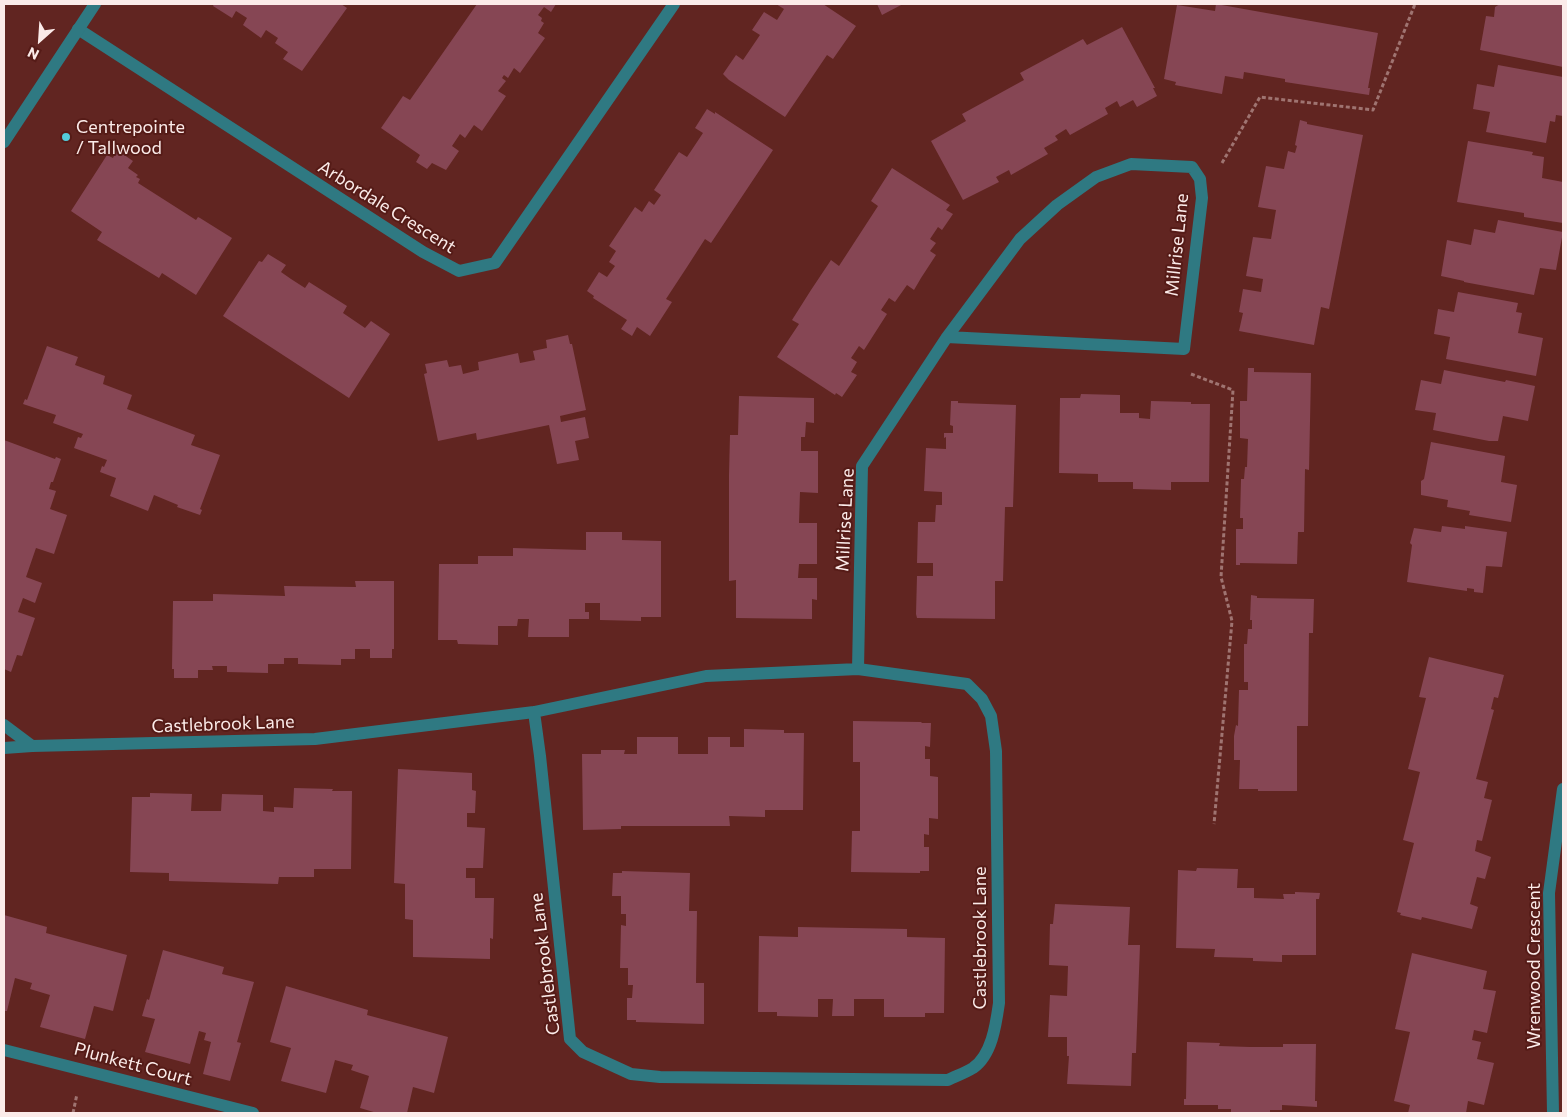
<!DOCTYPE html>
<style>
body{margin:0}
#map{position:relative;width:1567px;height:1117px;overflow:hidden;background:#612521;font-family:Commissioner,sans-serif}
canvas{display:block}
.frame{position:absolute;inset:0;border:5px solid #fbebe9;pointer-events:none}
.north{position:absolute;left:15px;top:15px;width:50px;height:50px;-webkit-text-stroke:4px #551b17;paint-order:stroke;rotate:206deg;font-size:14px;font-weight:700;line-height:20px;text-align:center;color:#fbebe9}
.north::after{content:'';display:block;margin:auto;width:18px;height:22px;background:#fbebe9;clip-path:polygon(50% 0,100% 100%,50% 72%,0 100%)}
</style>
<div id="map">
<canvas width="1567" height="1117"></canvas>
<div class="frame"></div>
<div class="north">N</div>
</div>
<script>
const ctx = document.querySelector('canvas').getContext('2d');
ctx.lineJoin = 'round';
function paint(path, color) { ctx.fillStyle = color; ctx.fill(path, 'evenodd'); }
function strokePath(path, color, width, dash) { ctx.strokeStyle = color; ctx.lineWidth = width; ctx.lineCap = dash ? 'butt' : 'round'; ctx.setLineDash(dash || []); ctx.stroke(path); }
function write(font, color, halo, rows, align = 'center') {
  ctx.font = font + ' Commissioner,sans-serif'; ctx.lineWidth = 4; ctx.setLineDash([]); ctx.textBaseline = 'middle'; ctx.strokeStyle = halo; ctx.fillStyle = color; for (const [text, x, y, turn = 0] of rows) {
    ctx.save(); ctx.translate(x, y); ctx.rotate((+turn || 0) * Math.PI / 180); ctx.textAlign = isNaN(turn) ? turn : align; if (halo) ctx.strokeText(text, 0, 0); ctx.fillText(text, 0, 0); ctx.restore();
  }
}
const building = new Path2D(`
 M214 4H341L347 8 302 71 283 59 288 52 275 43 278 38 266 30 261 38 243 25 247 18 236 11 232 18 213 6Z
 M477 4H556L551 12 544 7 538 15 542 18 541 21 544 23 538 33 545 38 520 73 514 68 508 78 504 75 502 78 506 81 498 91 506 96 482 131 474 125 465 138 460 134 452 146 459 151 446 170 432 163 427 169 416 162 420 155 381 128 403 96 410 100Z
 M776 4H823L856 26 833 59 827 55 785 117 729 80 723 74 736 55 743 60 760 35 752 30 764 12 777 20 784 9Z
 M877 4H903L882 15Z
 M1216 4 1378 33 1368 88H1370L1369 95 1285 82V79L1244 72 1243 79 1225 76 1222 94 1175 85 1176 82 1164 79 1177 5 1215 11Z
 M1500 4H1563V67L1480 50 1486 16 1494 17 1495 7Z
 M1122 27 1155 88H1153L1157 96 1137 107 1133 100 1120 107 1117 101 1105 108 1108 114 1070 135 1066 129 1055 136 1058 140 1044 148 1048 154 1011 175 1009 170 996 177 999 182 963 200 931 141 966 121 962 114 1024 80 1020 73 1083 39 1087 45Z
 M1498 65 1563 77V116L1556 115 1555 122 1550 121 1546 143 1486 132 1490 112 1473 109 1477 84 1494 87Z
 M707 109 715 114V112L773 150 711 243 705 239 687 267 666 299 672 302 650 336 637 327 632 336 621 329 627 320 593 298 594 296 587 291 599 272 607 277 615 266 609 262 616 251 609 246 635 207 642 212 649 201 654 205 661 195 654 190 679 152 687 157 703 133 695 128Z
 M1300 120 1307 122V124L1363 135 1329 309 1321 307 1314 345 1239 331 1243 313 1239 312 1243 289 1261 292 1263 279 1246 276 1253 237 1271 239 1276 210 1258 207 1266 166 1284 169 1288 151 1295 153 1297 146 1295 145Z
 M1468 141 1533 152 1532 155 1544 157 1542 178 1563 182V223L1524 217V213L1457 202Z
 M117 150 133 161 128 168 138 175 136 177 140 179 138 183 196 220 198 217 200 218 232 238 196 295 162 273 159 278 97 240 102 232 71 211 107 155 113 158Z
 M892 168 950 205 946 210 953 214 942 230 938 227 930 239 936 243 930 251 936 255 921 278 914 290 907 285 895 302 889 298 881 310 887 314 864 350 859 346 851 358 857 362 851 372 857 375 842 397 836 393 835 395 777 357 799 324 792 320 811 290 831 260 839 266 878 206 871 201Z
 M1498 220 1563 232 1556 270 1540 268 1534 295 1464 282V281L1441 276 1447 240 1471 245 1474 229 1495 233Z
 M268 254 286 265 281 272 291 279 305 288 309 282 347 306 343 313 365 328 371 321 390 334 349 398 223 316 259 261 262 262Z
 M1458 292 1518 303 1516 312 1522 313 1518 333 1543 338 1536 376 1446 359 1450 337 1434 334 1438 309 1454 312Z
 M568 335 570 344H572L586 410 560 416 561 422 585 417 589 438 575 441 579 460 557 464 549 425 477 440 476 433 438 441 424 374 427 373 425 364 447 360 449 367 461 365 463 374 479 370 478 362 518 353 520 363 535 360 533 351 547 348 546 340Z
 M47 346 78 357 75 365 105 376 103 384 132 395 127 409 195 435 191 445 220 455 200 509 202 510 200 515 177 507 178 505 154 495 148 511 110 496 116 478 100 472 102 466 104 467 107 460 74 448 78 437 81 438 83 434 53 423 56 415 23 404 25 399 27 400Z
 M1248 368H1254V372L1311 373 1309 470 1305 469 1304 532H1298L1297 564 1240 563V565H1236V529H1243V518H1240L1241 479H1244L1245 467H1247L1248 439 1240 438V401H1247Z
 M1444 370 1505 382 1506 380 1535 386 1528 421 1503 416 1498 441H1489L1433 430 1436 413 1415 410 1421 380 1441 384Z
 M1081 394 1120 395V413H1139V418L1150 419 1151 401 1191 402V404H1210L1209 482H1171V490L1133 489V482H1098V474L1059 473 1060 398H1080Z
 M739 396 814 398V423L806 422 805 437H801V451H818V493L800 492 799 523H817V564H799L798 578H817V600L812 599V619L736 618V580L729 581V475L730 435H738Z
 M951 401H958V403L1016 405 1013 507H1005L1003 581H995V619L917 618 916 614 917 576H933V563H917L918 522H935L936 505H942V492L924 491 926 448 946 449V437L944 438V433H953V426L950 425Z
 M4 440 55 459 56 457 61 459 53 482H51L49 489 56 491 50 509 67 515 54 554 36 548 26 577 42 583 35 603 23 598 18 612 35 618 22 656 17 655 11 672 4 669Z
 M1431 442 1505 456 1501 482 1517 485 1511 522 1469 515 1470 511 1447 507 1448 500 1421 495V481L1424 479Z
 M1442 526 1465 529V526L1507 532 1502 567 1486 566 1483 593 1474 592V589L1467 588V591L1407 582 1412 545 1410 543 1414 528 1441 532Z
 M586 532H622V540L661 541V617H641V621L600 620V603H585V612H589V619H569V637H528L529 619H518L517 626H498V645L458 644 457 640H438L439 564H478V556H513V548L586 550Z
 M355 581H394V649H392V658H370V649H355V659H341V665L298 664V658H284V664H268V673L227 672V666H212L213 670H198V678H174V669H172L173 601H213V594L285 596 284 586 356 587Z
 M1251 595 1257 596V598L1314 599 1313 633H1309L1308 726H1297V791H1258V789H1239L1240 760H1234V736L1236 725 1238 726 1239 690H1248V682H1244V644H1247L1248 629H1252V620H1250Z
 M1429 657 1504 675 1498 698 1494 697 1491 709 1494 710 1476 779 1488 782 1484 798 1492 800 1482 841 1477 840 1475 851 1491 857 1485 879 1477 877 1470 904 1478 907 1472 929 1422 917 1421 920 1400 915 1401 913 1397 912 1414 843 1403 840 1420 772 1408 769 1426 698 1419 697Z
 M853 721 921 722 922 723H931L930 747 925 746V759H930V776L938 777V819L929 818V835L924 834V847H929V871H920V873L851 872 852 831H860V762H853Z
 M744 729 784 730V733H804L803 810H765V817L729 816 730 826H621V829L583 830 582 754H601V750H625L624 754H637V737H678V754H708V737H730V747H744Z
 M398 769 472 773V790L476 791 475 813H467V827L485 828 483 868H466V878H475V898H494L493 939 490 938V959L413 957V920L405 919V884L394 883Z
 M294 788 333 789 332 791H352L351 869H314V877H279L278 884 169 881V873L130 872 132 797H150V793L192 794 191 811H221L222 794 263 795V811L274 812V807L293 808Z
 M1197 868 1238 869 1237 888H1254V898L1284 899 1283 894H1295V892L1320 893 1319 899H1316V955H1282V962L1253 961V958L1214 957 1215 949 1176 948 1178 870 1196 871Z
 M622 871 690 873 689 911H697L696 983H704V1024L636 1022V1020H627V998H632L633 985H628V968H620L621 925 626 926V914H621V896H612L613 873H622Z
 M1055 904 1130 907 1128 945H1140L1136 1053H1132L1131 1086 1067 1084 1069 1056H1067V1037H1048L1050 995 1067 996 1068 966 1049 965 1050 924H1053Z
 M4 915 47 927 46 933 127 955 113 1011 94 1006 85 1039 40 1027 50 995 30 989 32 983 15 978 7 1011H4Z
 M798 927 907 929V937L945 938 944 1013H925V1017H884V999H854V1016H832L833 999H818V1017L777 1016V1012H758L759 936 798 937Z
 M163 950 224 967 222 974 254 982 237 1042 241 1043 230 1081 203 1074 211 1042 204 1040 206 1033 199 1031 190 1064 145 1052 155 1019 142 1016 147 999 149 1000Z
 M1412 953 1487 971 1483 989 1496 991 1487 1033 1474 1030 1472 1040 1481 1042 1477 1059 1494 1063 1484 1105 1468 1101 1466 1113H1408L1410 1105 1394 1101 1410 1032 1395 1029Z
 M286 986 368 1010 367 1015 448 1037 434 1093 413 1087 407 1113H377L360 1108 369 1076 351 1070 353 1065 335 1060 326 1093 281 1081 291 1048 270 1042Z
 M1187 1042 1220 1043 1219 1046 1250 1047H1283V1044H1316L1315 1101H1317V1107L1282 1105V1110H1270V1113H1231V1109H1218V1105H1184V1099H1186Z`);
const path = new Path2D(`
 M1222 163 1260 97 1373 110 1415 4
 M1191 374 1233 390 1221 577 1232 621 1214 824
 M73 1113 77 1094`);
const minor = new Path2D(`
 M78 29 423 252 459 271 495 263 674 4
 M858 669 862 466 947 337 1020 239 1057 205 1096 177 1131 164 1192 167 1200 179 1202 198 1184 349 947 337
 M4 725 32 746 4 748
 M32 746 315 739 534 712 706 676 858 669 967 684 982 699 991 716 996 751 999 1003C996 1024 992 1055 973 1068 965 1073 956 1076 948 1080L660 1077 631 1074 583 1052 570 1039 540 756 534 712
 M4 1050 253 1113
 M1553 1113 1549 893 1563 789`);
const tertiary = new Path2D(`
 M4 142 95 4`);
const markers = [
 [66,137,5,"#53cbda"]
];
const poiNames = [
 ["Centrepointe",76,127],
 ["/ Tallwood",76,148]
];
const streetNames = [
 ["Arbordale Crescent",387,207,32],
 ["Millrise Lane",1177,245,-84],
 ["Millrise Lane",845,520,-87],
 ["Castlebrook Lane",223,724,-2],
 ["Castlebrook Lane",980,938,-90],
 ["Castlebrook Lane",545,964,-97],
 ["Wrenwood Crescent",1534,966,-90],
 ["Plunkett Court",133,1064,15]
];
paint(building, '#864654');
strokePath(path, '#9f7471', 3, [4, 2.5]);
strokePath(minor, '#2f7982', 12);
strokePath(tertiary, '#2f7982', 12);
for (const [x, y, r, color] of markers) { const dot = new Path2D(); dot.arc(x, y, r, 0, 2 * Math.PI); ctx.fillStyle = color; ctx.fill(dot); strokePath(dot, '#551b17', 2); }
write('18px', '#fbebe9', '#551b17', poiNames, 'left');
write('18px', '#fbebe9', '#551b17', streetNames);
</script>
